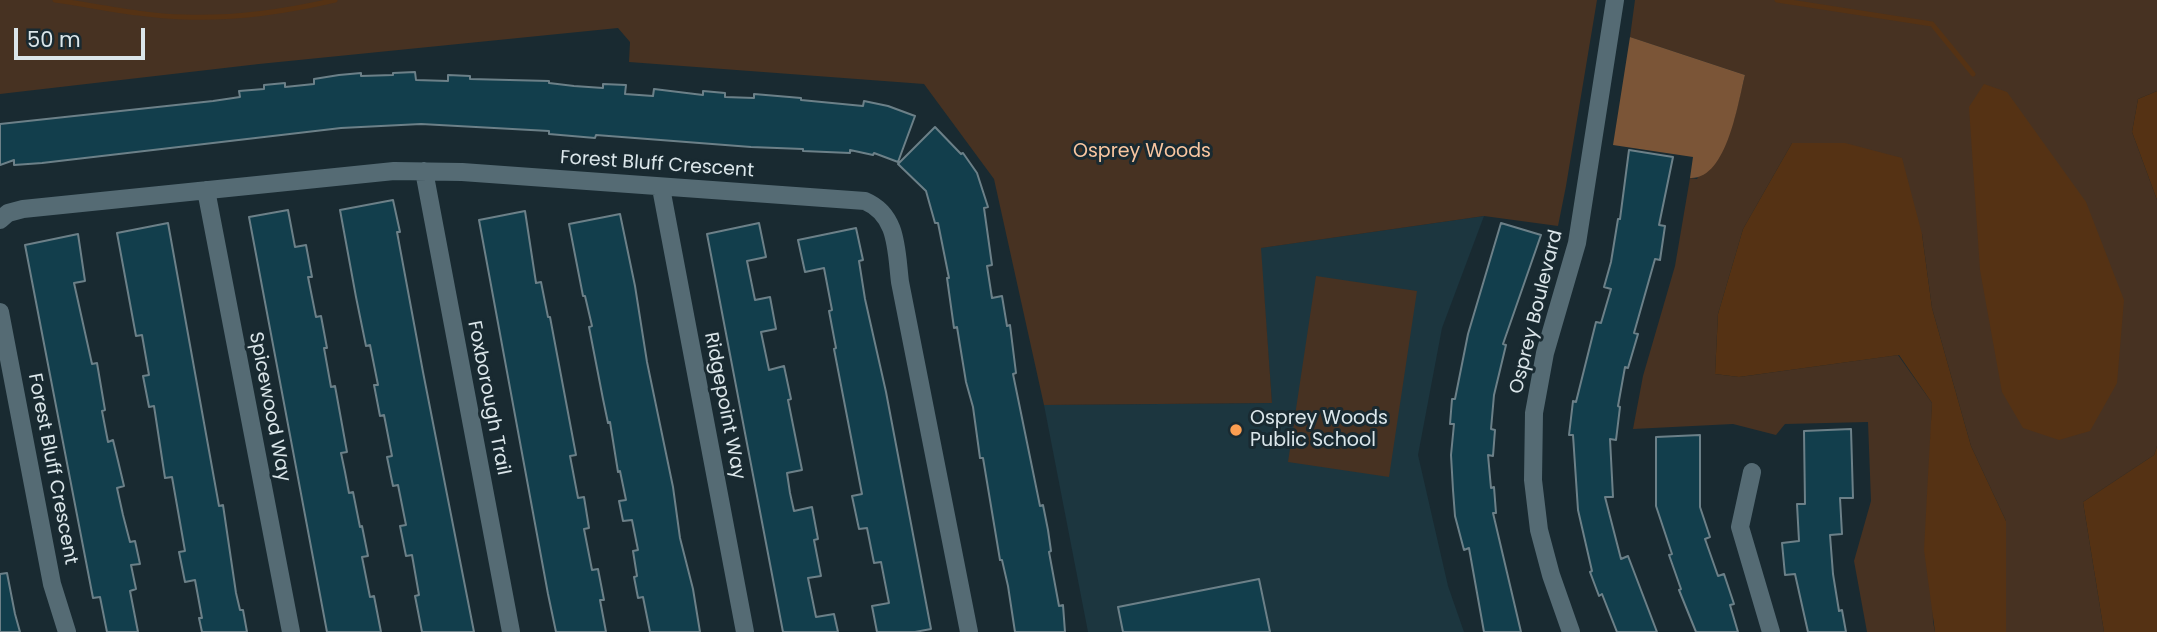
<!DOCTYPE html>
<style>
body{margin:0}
#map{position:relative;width:2157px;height:632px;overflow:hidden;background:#192a31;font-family:Poppins,sans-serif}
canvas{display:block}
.scale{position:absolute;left:14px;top:28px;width:131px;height:32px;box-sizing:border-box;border:4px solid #dbe6ea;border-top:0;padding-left:9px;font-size:21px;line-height:24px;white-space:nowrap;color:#dbe6ea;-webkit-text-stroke:5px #192a31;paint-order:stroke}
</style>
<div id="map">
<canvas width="2157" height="632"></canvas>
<div class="scale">50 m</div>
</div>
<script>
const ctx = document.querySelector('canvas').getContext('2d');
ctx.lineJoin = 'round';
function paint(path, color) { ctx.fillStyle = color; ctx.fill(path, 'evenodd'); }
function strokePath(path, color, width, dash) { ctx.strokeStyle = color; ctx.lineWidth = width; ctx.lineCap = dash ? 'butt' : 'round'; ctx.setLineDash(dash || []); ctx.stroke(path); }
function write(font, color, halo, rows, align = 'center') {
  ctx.font = font + ' Poppins,sans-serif'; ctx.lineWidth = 6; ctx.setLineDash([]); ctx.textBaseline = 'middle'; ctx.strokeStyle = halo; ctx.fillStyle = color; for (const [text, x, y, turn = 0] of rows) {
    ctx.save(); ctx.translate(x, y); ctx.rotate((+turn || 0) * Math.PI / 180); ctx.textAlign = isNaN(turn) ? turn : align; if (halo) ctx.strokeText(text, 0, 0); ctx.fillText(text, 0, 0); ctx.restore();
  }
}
const built = new Path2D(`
 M1484 216 1442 328 1418 455 1448 586 1464 632H1088L1044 405 1272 403 1260 248Z`);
const green = new Path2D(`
 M0 0H1597L1566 186 1558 226 1484 216 1261 248 1272 403 1044 405 994 179 924 84 629 62 630 42 618 28 259 64 0 94Z
 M1635 0H2157V91L2138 99 2132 132 2157 200V446L2154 455 2083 502 2104 632H2006V521L1971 446 1932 308 1922 234 1792 143 1743 229 1718 314 1715 374 1739 377 1898 355 1932 403 1930 462 1933 622 1935 632H1867L1854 561 1871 501 1868 422 1785 424 1776 435 1733 424 1633 429 1643 376 1675 266 1690 178 1697 179 1734 120 1745 75 1630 37Z
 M1316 276 1417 291 1389 477 1288 462Z`);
const forest = new Path2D(`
 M1630 37 1745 75C1738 102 1727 180 1690 178L1693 157 1613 145Z`);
const water = new Path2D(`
 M1984 84 2007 92 2086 202 2124 300 2117 383 2090 431 2059 440 2023 428 2002 392 1980 270 1969 107Z
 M2157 91V200L2132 132 2138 99Z
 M1792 143H1845L1902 158 1922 234 1932 308 1971 446 2006 521V632H1935L1924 550 1932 403 1899 355 1739 377 1715 374 1718 314 1743 229Z
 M2157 446V632H2104L2083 502 2154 455Z`);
const stream = new Path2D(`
 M55 0C97 6 142 16 184 17 236 19 284 12 335 0
 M1777 0 1932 24 1973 74`);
const building = new Path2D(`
 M415 72 416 80 448 81V75L470 76V79L549 81V83L574 86 603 88V84L626 85 625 94 653 96 654 89 703 95V91L725 93V97L754 98V94L801 98V100L863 106 864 101 888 106 915 116 898 162 874 153 873 155 850 150V153L803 151V149L751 147 596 135 595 138 549 134V131L421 124 341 128 42 163 14 165V160L0 165V124L213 101 240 97 239 91 264 89V85L285 83V87L314 84V79L339 75 361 73V76L393 75V73Z
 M935 127 961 154 963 153 977 173 988 207 984 208 992 265 987 266 992 298 1002 296 1007 326 1010 325 1016 373 1013 374 1040 506 1043 505 1048 530 1051 551 1049 552 1059 606 1063 605 1065 632H1015L1008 586 1002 560H1000L983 458H980L973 407 966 382 957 327 954 328 947 278H949L938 223H935L926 191 898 164Z
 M1629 150 1673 157 1659 225 1665 226 1660 260 1655 259 1634 333 1638 334 1628 368 1625 367 1618 406 1620 407 1616 440 1610 439 1613 497H1605L1621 559 1628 556 1657 632H1617L1602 594 1599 596 1590 572 1592 571 1578 510 1573 435H1569L1573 401 1576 402 1596 322 1601 323 1611 289 1604 287 1611 262 1618 219H1620Z
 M393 200 400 232H397L423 372 474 632H422L415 596 419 595 412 555 406 556 400 526 406 525 398 485 393 486 387 457 392 456 384 415 380 416 374 385H378L370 345 366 346 356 297 340 210Z
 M288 210 295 247 306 245 312 277H308L316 317 321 316 327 348H324L331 387 335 386 347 452 341 453 345 472 349 493 353 492 360 527 362 526 368 556 362 557 370 597 374 596 381 632H327L249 217Z
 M525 211 536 283 541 282 548 317H550L576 455 570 456 578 498 584 497 589 528 584 529 592 570 598 569 604 600H600L606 632H556L548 594 479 220Z
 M620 214 635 286 647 362 673 487 680 538 693 589 700 632H650L643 597 638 598 634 577 637 576 633 551 638 550 632 520 623 521 619 501 626 500 620 471 618 472 610 422 608 423 603 399 589 327 592 326 585 296H583L569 224Z
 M168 223 219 506 223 505 236 593 240 610H243L247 632H202L199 618H202L195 580 185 582 179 552 185 551 172 477 165 478 154 406 149 407 143 376 149 375 142 335 136 336 117 233Z
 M759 223 766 257 747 261 755 300 770 297 776 329 761 332 769 370 784 366 791 399 788 400 802 470 787 473 790 493 794 511 812 507 818 539 814 540 821 576 808 578 816 617 834 614 838 632H783L707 234Z
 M1501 223 1541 235 1503 344 1506 345 1494 395 1491 429 1495 430 1493 456 1488 455 1491 488 1494 487 1496 513H1493L1521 632H1484L1469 548 1464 550 1455 516 1453 490 1451 455 1454 424H1450L1452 399H1455L1468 334Z
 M856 228 863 260 859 261 865 299 886 392 931 629 915 632H877L872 606 889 603 881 562 874 563 867 528 859 529 852 496 862 494 834 349 836 348 829 311 832 310 824 268 805 272 798 240Z
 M78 234 85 281 74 283 92 364 97 363 105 410 102 411 108 442 113 440 119 465 124 486 117 488 123 515 130 542 135 541 140 564 131 565 136 589 130 591 138 632H107L100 597 93 598 25 245Z
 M1851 429 1853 498H1840L1842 534 1830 535 1833 574 1839 611 1842 610 1846 632H1808L1795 574 1785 575 1782 543 1799 541 1797 504H1805L1804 431Z
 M1700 435V507L1710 537 1705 539 1718 576 1724 574 1734 604 1730 605 1738 632H1696L1679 590 1681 589 1669 555 1672 554 1656 506V437Z
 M7 573 15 614 20 632H0V574Z
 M1259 579 1270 632H1123L1118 607Z`);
const minor = new Path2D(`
 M424 171 511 632
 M661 188 745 632
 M206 190 291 632
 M0 220 8 213 23 209 394 171 462 172 865 201C898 215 896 250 900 282L969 632
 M0 312 52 584 67 632
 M1752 472 1740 527 1771 632
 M1571 632 1551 575 1539 530 1533 480 1534 413 1545 353 1577 243 1615 0`);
const markers = [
 [1236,430,7,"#fb9e51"]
];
const parkNames = [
 ["Osprey Woods",1142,152]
];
const streetNames = [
 ["Forest Bluff Crescent",657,165,4],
 ["Osprey Boulevard",1537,312,-76],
 ["Foxborough Trail",488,398,79],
 ["Ridgepoint Way",724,406,79],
 ["Spicewood Way",269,407,79],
 ["Forest Bluff Crescent",52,469,79]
];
const poiNames = [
 ["Osprey Woods",1250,419],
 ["Public School",1250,441]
];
paint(built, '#1c363f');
paint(green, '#473222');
paint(forest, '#7b5537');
paint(water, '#553214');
strokePath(stream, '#553214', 5);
paint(building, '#123e4c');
strokePath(building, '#6c8088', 2);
strokePath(minor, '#556b74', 18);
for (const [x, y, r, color] of markers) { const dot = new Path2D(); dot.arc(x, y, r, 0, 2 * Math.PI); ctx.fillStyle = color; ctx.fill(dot); strokePath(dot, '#192a31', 2.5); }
write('19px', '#f9c6a0', '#192a31', parkNames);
write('19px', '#dbe6ea', '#192a31', streetNames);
write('19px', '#dbe6ea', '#192a31', poiNames, 'left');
</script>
